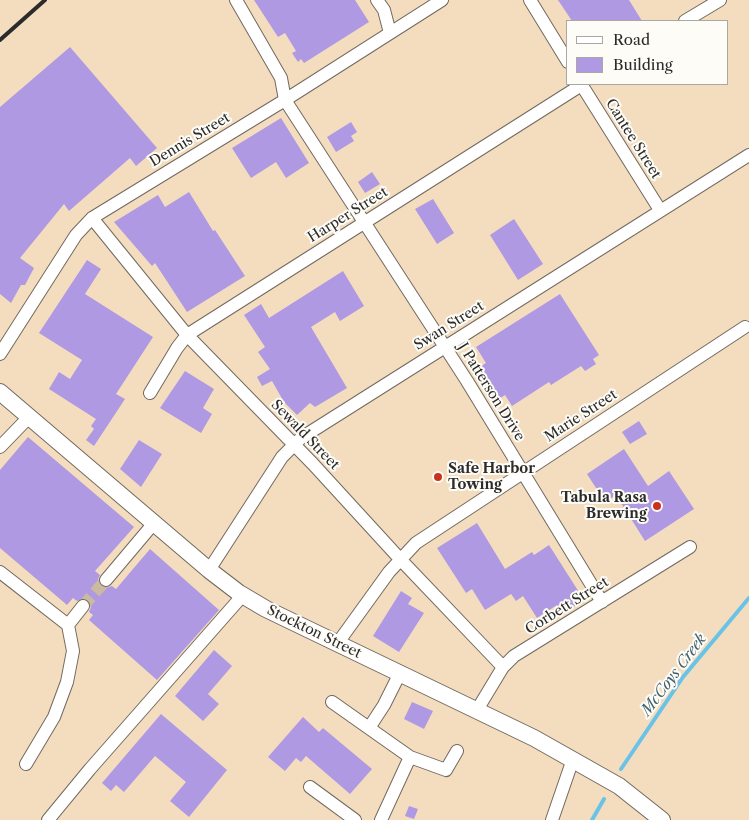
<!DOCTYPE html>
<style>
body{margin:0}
#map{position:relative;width:749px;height:820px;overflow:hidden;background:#f4ddbf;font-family:"Libre Caslon Text",serif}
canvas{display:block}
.legend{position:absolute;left:566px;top:20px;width:162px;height:65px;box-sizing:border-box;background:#fdfcf7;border:1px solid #a9a8a5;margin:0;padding:6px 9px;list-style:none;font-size:15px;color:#2b2b2b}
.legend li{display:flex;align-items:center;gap:10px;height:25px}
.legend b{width:25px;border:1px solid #a9a8a5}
</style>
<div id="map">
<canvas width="749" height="820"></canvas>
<ul class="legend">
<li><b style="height:6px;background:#fff"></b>Road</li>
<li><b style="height:14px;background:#ae99e2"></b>Building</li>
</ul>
</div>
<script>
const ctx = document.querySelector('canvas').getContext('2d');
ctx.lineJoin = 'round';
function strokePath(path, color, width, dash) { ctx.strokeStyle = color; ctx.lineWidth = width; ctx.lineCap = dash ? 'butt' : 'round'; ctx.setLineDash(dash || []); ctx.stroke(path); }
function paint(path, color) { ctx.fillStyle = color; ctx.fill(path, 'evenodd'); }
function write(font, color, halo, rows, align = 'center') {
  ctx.font = font + ' "Libre Caslon Text",serif'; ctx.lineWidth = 4; ctx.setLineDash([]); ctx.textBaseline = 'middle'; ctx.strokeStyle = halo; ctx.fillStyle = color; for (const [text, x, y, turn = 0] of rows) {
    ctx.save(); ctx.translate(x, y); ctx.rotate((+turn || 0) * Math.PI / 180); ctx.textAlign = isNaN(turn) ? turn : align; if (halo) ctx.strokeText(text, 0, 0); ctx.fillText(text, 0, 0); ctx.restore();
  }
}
const stream = new Path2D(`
 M621 769 683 677 749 598
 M592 820 604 799`);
const building = new Path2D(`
 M254 0H355L369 22 304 63 301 59 298 62 292 53 296 51 285 33 278 37Z
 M558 0H629L642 21H572Z
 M70 47 157 148 136 166 130 158 69 211 64 204 20 258 34 268 25 285H21L11 303 0 294V107Z
 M281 118 309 163 286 178 276 162 251 178 232 148Z
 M351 122 357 132 351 136 354 141 336 152 327 137Z
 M372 172 380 184 365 193 358 182Z
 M189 192 213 231 215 230 245 276 187 312 155 263 152 266 114 222 158 195 165 207Z
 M433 199 454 233 437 244 415 209Z
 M514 219 543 264 518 280 490 235Z
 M87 260 101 269 85 294 153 337 116 394 125 399 94 446 86 440 94 429 91 426 96 419 49 389 59 372 70 379 82 360 39 333Z
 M343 271 364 306 340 321 335 312 311 327 347 388 315 407 310 403 297 415 284 402 272 381 262 386 257 377 270 369 258 352 265 347 244 315 261 304 269 318Z
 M560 294 599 355 593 359 596 364 585 371 581 366 551 385 549 382 512 406 505 395 496 401 476 369 486 363 476 347Z
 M185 371 214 389 203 408 212 414 201 433 160 408Z
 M639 421 647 434 630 444 622 432Z
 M28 437 134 527 95 571 100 575 98 579 100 586 105 588 112 586 116 589 150 549 219 610 157 680 89 620 93 615 89 612 91 607 88 600 84 598 77 601 73 598 67 605 0 548V470Z
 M139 440 162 454 141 487 120 469Z
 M624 449 648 486 669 471 694 509 645 541 616 495 605 502 587 474Z
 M477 523 505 569 532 552 534 555 549 545 584 600 566 612 561 605 558 608 557 605 537 618 523 596 516 601 511 594 485 610 472 589 466 593 437 548Z
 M401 591 412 598 408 604 424 613 399 652 373 636Z
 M214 650 232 666 208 694 219 704 203 721 175 696Z
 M412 702 433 711 424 729 404 719Z
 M161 714 227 770 189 817 170 801 186 782 155 756 124 792 116 785 111 791 102 783Z
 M303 717 319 732 323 728 372 769 350 794 306 756 301 762 296 758 285 771 268 757Z
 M409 806 418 809 414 819 405 816Z`);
const minorTunnel = new Path2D(`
 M83 606 106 580`);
const minor = new Path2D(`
 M236 0 281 78 285 100 467 381 602 602
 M377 0 384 10 390 33
 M530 0 568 62
 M685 21 720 0
 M581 84 660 210
 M92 218 187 335 313 464 400 559 503 667
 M0 354 76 235 92 218 285 100 442 0
 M150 393 177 348 187 335 583 84
 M0 447 29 417
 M209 570 282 457 301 438 749 155
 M0 572 68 625 83 606
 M106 580 154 523
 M337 644 389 572 416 543 745 327
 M332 702 410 757 446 770 457 751
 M477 710 503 667 514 656 690 547
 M369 728 384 705 400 673
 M26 764 54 717 67 682 73 651 68 625
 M310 787 355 820
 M48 820 90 769 243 595
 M381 820 410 757
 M552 820 573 759`);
const major = new Path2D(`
 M0 392 209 570 239 593 266 609 534 738 619 786 662 820`);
const rail = new Path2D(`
 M0 40 45 0`);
const markers = [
 [438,477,5,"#c8321e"],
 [657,506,5,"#c8321e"]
];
const streetNames = [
 ["Cantee Street",633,139,58],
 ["Dennis Street",190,140,-31],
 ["Harper Street",348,215,-32],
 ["Swan Street",449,326,-32],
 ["J Patterson Drive",491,392,58],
 ["Marie Street",581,416,-33],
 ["Sewald Street",305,435,46],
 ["Corbett Street",567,606,-32],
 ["Stockton Street",314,632,26]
];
const poiNames = [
 ["Safe Harbor",448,469],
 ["Towing",448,485],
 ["Tabula Rasa",647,498,"right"],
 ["Brewing",647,514,"right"]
];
const waterNames = [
 ["McCoys Creek",674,675,-53]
];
strokePath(stream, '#6ac3e7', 4);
paint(building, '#ae99e2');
strokePath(minorTunnel, '#ccb9a1', 12, [12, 6]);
strokePath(minor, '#71695f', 14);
strokePath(major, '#71695f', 18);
strokePath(minor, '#fff', 12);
strokePath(major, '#fff', 16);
strokePath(rail, '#2b2b2b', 4);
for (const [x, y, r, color] of markers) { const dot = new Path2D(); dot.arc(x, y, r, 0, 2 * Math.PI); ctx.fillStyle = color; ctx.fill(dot); strokePath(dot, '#fdfcf7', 2); }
write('14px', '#2b2b2b', '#fdfcf7', streetNames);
write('bold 14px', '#2b2b2b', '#fdfcf7', poiNames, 'left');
write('italic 15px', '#41606d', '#fdfcf7', waterNames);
</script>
